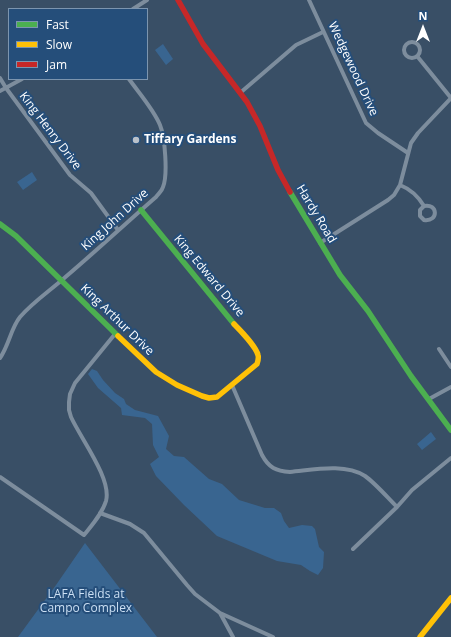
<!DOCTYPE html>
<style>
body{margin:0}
#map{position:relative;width:451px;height:637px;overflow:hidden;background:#394f66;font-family:"Open Sans",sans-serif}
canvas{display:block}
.legend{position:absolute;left:8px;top:8px;width:140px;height:72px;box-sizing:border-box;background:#254e7a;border:1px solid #7c95af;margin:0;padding:5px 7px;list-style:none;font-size:12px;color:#fff}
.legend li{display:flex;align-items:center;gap:8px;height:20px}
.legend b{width:20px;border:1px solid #7c95af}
.north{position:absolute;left:403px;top:8px;width:40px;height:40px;-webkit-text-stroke:3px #254e7a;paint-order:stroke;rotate:0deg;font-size:11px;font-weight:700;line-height:16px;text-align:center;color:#fff}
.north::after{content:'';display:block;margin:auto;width:14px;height:18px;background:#fff;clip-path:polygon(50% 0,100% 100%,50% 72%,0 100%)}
</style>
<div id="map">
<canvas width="451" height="637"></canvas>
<ul class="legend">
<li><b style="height:5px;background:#4caf50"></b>Fast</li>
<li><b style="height:5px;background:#ffc107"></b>Slow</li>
<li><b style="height:5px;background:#c62828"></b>Jam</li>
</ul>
<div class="north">N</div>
</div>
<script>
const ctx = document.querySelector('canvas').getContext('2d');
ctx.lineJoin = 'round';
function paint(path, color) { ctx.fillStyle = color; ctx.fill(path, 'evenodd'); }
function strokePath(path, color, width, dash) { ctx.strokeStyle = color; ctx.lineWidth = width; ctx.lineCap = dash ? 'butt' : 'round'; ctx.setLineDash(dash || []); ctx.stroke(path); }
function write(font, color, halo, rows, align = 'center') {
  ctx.font = font + ' "Open Sans",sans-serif'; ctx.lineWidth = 4; ctx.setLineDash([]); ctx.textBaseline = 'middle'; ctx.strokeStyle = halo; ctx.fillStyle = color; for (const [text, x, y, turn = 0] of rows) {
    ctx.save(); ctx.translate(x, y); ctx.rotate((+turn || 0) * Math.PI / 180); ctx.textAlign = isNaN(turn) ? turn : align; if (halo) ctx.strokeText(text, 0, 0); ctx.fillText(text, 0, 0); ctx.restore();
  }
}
const green = new Path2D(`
 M163 44 173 59 166 65 155 50Z
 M32 172 37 180 23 190 17 182Z
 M92 369 97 371 103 380 115 393 124 399 126 404 135 410 158 416 169 436 166 449 174 456 184 457 209 479 222 484 239 500 265 508H274L281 513 284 521 289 528 302 525 312 526 315 529 319 547 324 552 323 568 318 575 310 571 301 565 277 561 217 536 184 505 156 476 150 464 159 457 153 445 152 424 145 418 122 415 121 408 98 388 88 374Z
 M431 432 436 439 422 450 417 444Z
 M85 543 157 637H18L56 585Z`);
const street = new Path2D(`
 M309 0 366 123 378 133 408 153
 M133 9 147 0
 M404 50a8 8 0 1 1 16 0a8 8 0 1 1-16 0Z
 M417 56 451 98
 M0 78 6 88 70 175 91 193 118 230
 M0 91 22 79
 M240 93 296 45 323 32
 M400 185C410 189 418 196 424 206 438 203 439 222 424 220L420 216V210L424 206
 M320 243 388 200 394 195 400 185 411 143 418 133 451 98
 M439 349 451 367
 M0 358C9 345 11 328 20 317 32 303 48 292 62 280 94 253 125 224 156 197 159 193 162 191 163 187 168 175 165 137 160 125 154 110 139 93 129 79
 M232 385 262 455C269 468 276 471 290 472 313 470 344 463 365 476 375 483 387 497 397 507
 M429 399 451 387
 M0 477 84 535C92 525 102 514 106 501 112 479 81 439 71 417L69 410V402L70 394 75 383 115 334
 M100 513 130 524 144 533 187 585 195 594 220 613 233 637
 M353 549 397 507 412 490 451 458
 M220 613 273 637`);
const fast = new Path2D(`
 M290 192 340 275 368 311 411 376 451 430
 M141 210 234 324
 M0 224 16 236 118 336`);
const slow = new Path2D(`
 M118 336 156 372 177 385 202 396 209 398 217 397 257 364C258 361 259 358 258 355 256 347 240 330 234 324
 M420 637 451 598`);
const jam = new Path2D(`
 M178 0 203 44 247 102 260 126 278 170 290 192`);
const markers = [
 [136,140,4,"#bac1c9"]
];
const streetNames = [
 ["Wedgewood Drive",353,69,65],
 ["King Henry Drive",50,131,53],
 ["Hardy Road",316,214,59],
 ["King John Drive",115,220,-42],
 ["King Edward Drive",209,276,50],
 ["King Arthur Drive",117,320,44]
];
const poiNames = [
 ["Tiffary Gardens",144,140]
];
const parkNames = [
 ["LAFA Fields at",86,595],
 ["Campo Complex",86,609]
];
paint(green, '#396590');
strokePath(street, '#7d8d9d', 4);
strokePath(fast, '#4caf50', 5.5);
strokePath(slow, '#ffc107', 5.5);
strokePath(jam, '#c62828', 5.5);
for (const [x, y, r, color] of markers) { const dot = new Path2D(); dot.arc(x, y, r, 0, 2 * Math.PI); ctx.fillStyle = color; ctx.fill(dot); strokePath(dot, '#254e7a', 1.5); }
write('12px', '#fff', '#254e7a', streetNames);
write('bold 12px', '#fff', '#254e7a', poiNames, 'left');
write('12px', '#cbdff3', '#254e7a', parkNames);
</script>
